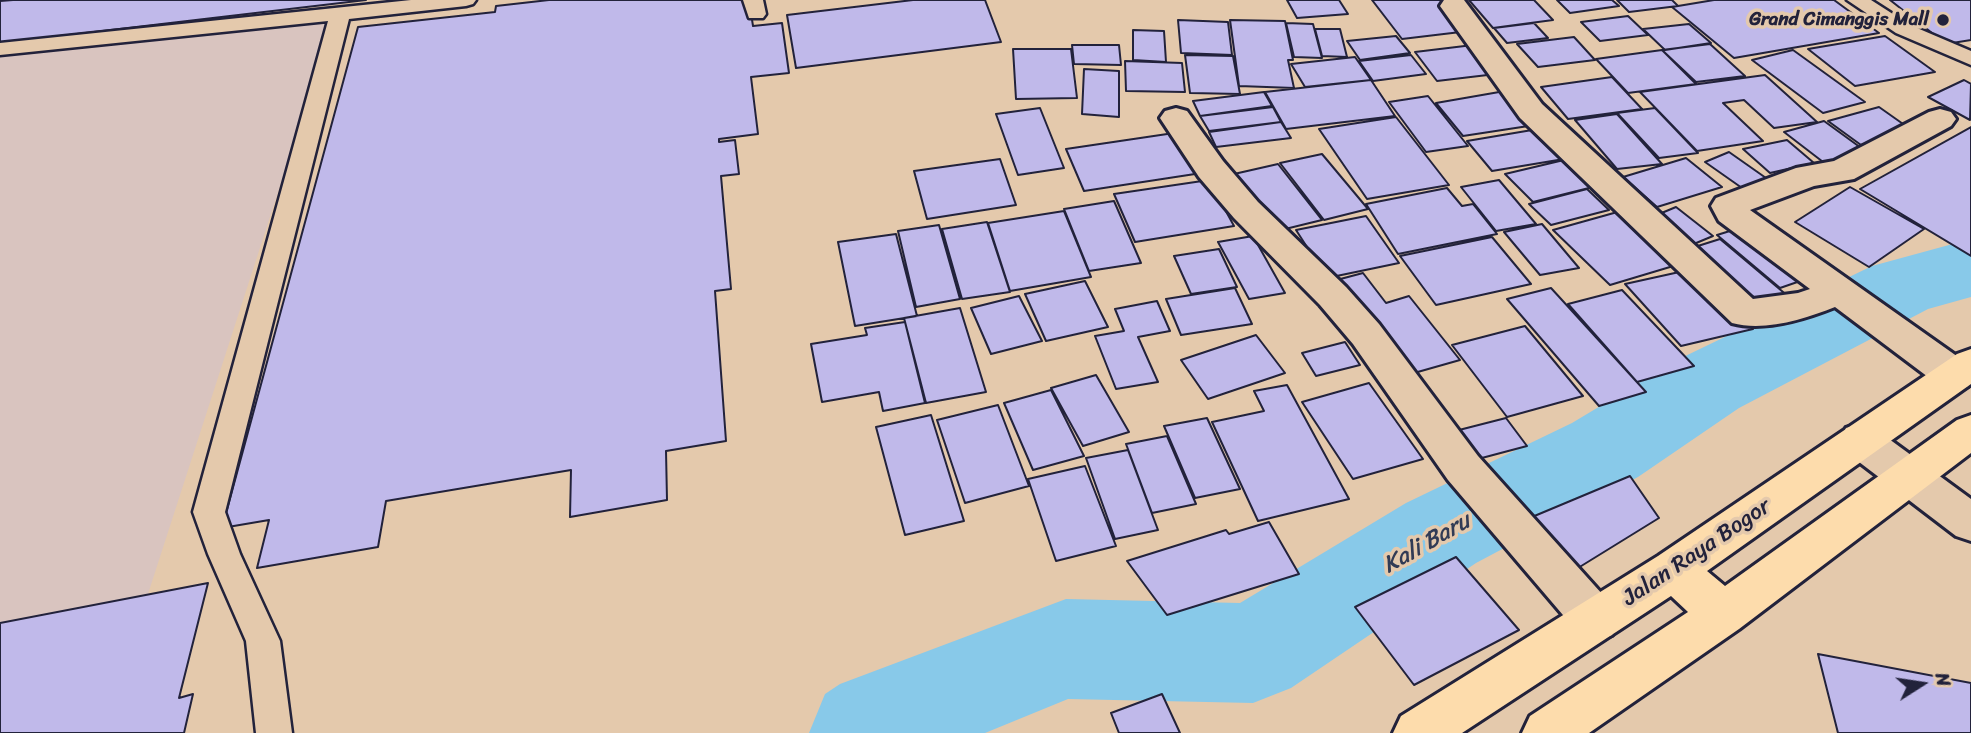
<!DOCTYPE html>
<style>
body{margin:0}
#map{position:relative;width:1971px;height:733px;overflow:hidden;background:#e4c9ac;font-family:Sriracha,sans-serif}
canvas{display:block}
.north{position:absolute;left:1887px;top:649px;width:70px;height:70px;-webkit-text-stroke:5px #e4c9ac;paint-order:stroke;rotate:78deg;font-size:19px;font-weight:700;line-height:28px;text-align:center;color:#22223b}
.north::after{content:'';display:block;margin:auto;width:24px;height:32px;background:#22223b;clip-path:polygon(50% 0,100% 100%,50% 72%,0 100%)}
</style>
<div id="map">
<canvas width="1971" height="733"></canvas>
<div class="north">N</div>
</div>
<script>
const ctx = document.querySelector('canvas').getContext('2d');
ctx.lineJoin = 'round';
function paint(path, color) { ctx.fillStyle = color; ctx.fill(path, 'evenodd'); }
function strokePath(path, color, width, dash) { ctx.strokeStyle = color; ctx.lineWidth = width; ctx.lineCap = dash ? 'butt' : 'round'; ctx.setLineDash(dash || []); ctx.stroke(path); }
function write(font, color, halo, rows, align = 'center') {
  ctx.font = font + ' Sriracha,sans-serif'; ctx.lineWidth = 7; ctx.setLineDash([]); ctx.textBaseline = 'middle'; ctx.strokeStyle = halo; ctx.fillStyle = color; for (const [text, x, y, turn = 0] of rows) {
    ctx.save(); ctx.translate(x, y); ctx.rotate((+turn || 0) * Math.PI / 180); ctx.textAlign = isNaN(turn) ? turn : align; if (halo) ctx.strokeText(text, 0, 0); ctx.fillText(text, 0, 0); ctx.restore();
  }
}
const built = new Path2D(`
 M334 19 103 733H0V53Z`);
const river = new Path2D(`
 M1971 239V297L1928 309 1739 408 1638 477 1476 563 1291 688 1253 703 1068 699 985 733H809L825 694 840 684 1066 599 1240 603 1406 503 1572 423 1677 360 1872 266Z`);
const building = new Path2D(`
 M13 0H366L0 43V1Z
 M549 0H749L753 26 782 23 789 73 751 77 758 134 719 139V142L735 140 739 174 721 176 731 289 715 291 726 441 666 451 667 500 570 517 571 470 386 501 378 547 257 568 269 520 222 528 358 27 495 12 496 6Z
 M913 0H985L1001 42 796 68 787 15Z
 M1287 0H1339L1348 14 1297 18Z
 M1372 0H1443L1469 31 1402 39Z
 M1469 0H1534L1553 20 1493 28Z
 M1557 0H1612L1619 6 1570 13Z
 M1617 0H1672L1678 6 1629 12Z
 M1714 0H1834L1879 33 1734 58 1672 7Z
 M1890 0H1971V40L1946 44Z
 M1628 16 1648 35 1600 41 1581 22Z
 M1178 20 1228 22 1232 55 1181 53Z
 M1230 20 1285 21 1293 60H1288L1294 88 1239 86Z
 M1286 23 1313 24 1322 58 1294 57Z
 M1534 23 1548 38 1507 43 1494 28Z
 M1689 24 1711 43 1665 50 1643 29Z
 M1315 29H1340L1347 57 1322 56Z
 M1133 30 1164 31 1166 62 1133 60Z
 M1396 36 1410 53 1360 60 1347 41Z
 M1885 36 1935 72 1855 86 1808 49Z
 M1574 37 1595 60 1538 67 1517 44Z
 M1710 44 1745 76 1696 82 1662 50Z
 M1072 45H1119L1121 65 1074 64Z
 M1473 45 1496 74 1437 81 1415 52Z
 M1013 49H1071L1077 98 1016 99Z
 M1662 50 1696 84 1628 93 1596 59Z
 M1793 50 1865 102 1823 113 1752 60Z
 M1185 55 1233 56 1240 94 1190 93Z
 M1411 55 1426 74 1373 81 1359 61Z
 M1355 57 1371 80 1305 87 1291 64Z
 M1125 61 1182 63 1185 92 1126 91Z
 M1084 69 1119 71V117L1082 114Z
 M1765 75 1817 122 1774 128 1744 100 1723 103 1763 141 1697 151 1640 92Z
 M1612 77 1642 109 1568 119 1541 87Z
 M1371 80 1395 116 1286 129 1265 92Z
 M1964 80 1971 84 1970 120 1928 97Z
 M1505 91 1535 125 1463 136 1436 103Z
 M1264 92 1272 106 1200 116 1193 101Z
 M1428 96 1468 146 1426 152 1389 102Z
 M1273 107 1281 122 1209 131 1200 116Z
 M1879 107 1913 131 1861 145 1828 121Z
 M1040 108 1064 168 1018 175 996 114Z
 M1655 108 1698 153 1659 158 1617 113Z
 M1617 114 1662 164 1617 169 1575 120Z
 M1396 117 1449 185 1367 199 1319 129Z
 M1824 121 1868 153 1827 165 1784 132Z
 M1281 122 1291 138 1216 147 1209 132Z
 M1971 127V256L1860 189Z
 M1544 128 1570 158 1492 171 1467 141Z
 M1174 133 1195 174 1084 191 1066 149Z
 M1787 140 1814 163 1770 173 1743 149Z
 M1729 152 1766 178 1742 188 1705 162Z
 M1322 154 1368 209 1324 220 1280 163Z
 M1686 158 1722 187 1657 207 1623 177Z
 M1000 159 1016 205 927 219 914 171Z
 M1564 160 1593 187 1533 202 1505 174Z
 M1278 164 1322 220 1277 231 1234 174Z
 M1209 180 1234 226 1135 242 1114 194Z
 M1499 180 1536 224 1496 231 1461 187Z
 M1850 187 1924 229 1869 267 1795 222Z
 M1447 188 1462 206 1473 204 1497 234 1398 254 1366 204Z
 M1587 189 1609 210 1551 225 1529 204Z
 M1114 201 1141 263 1089 271 1064 209Z
 M1676 207 1713 236 1689 246 1652 217Z
 M1064 211 1091 277 1010 291 988 223Z
 M1621 211 1680 264 1610 285 1553 230Z
 M1366 216 1399 263 1327 278 1296 230Z
 M987 222 1010 292 962 299 942 229Z
 M1542 224 1579 268 1540 275 1504 232Z
 M939 225 960 299 916 307 898 231Z
 M1746 226 1809 278 1780 288 1717 235Z
 M896 234 917 316 855 326 838 242Z
 M1253 236 1285 293 1249 299 1218 242Z
 M1492 237 1531 284 1436 305 1400 256Z
 M1720 239 1789 297 1750 311 1682 251Z
 M1219 249 1237 287 1191 294 1174 256Z
 M1693 269 1753 329 1681 346 1625 284Z
 M1363 273 1386 303 1409 296 1460 360 1400 377 1329 282Z
 M1085 281 1108 327 1046 341 1025 294Z
 M1235 288 1252 324 1181 335 1166 299Z
 M1551 288 1646 392 1599 406 1507 299Z
 M1622 290 1694 366 1637 382 1568 304Z
 M1019 296 1042 341 991 354 971 308Z
 M1157 301 1170 331 1138 337 1158 382 1116 389 1095 336 1124 331 1115 309Z
 M960 308 986 392 926 403 904 318Z
 M905 322 925 403 883 411 879 392 822 402 811 344 867 335 865 328Z
 M1525 326 1583 396 1507 417 1452 345Z
 M1256 335 1285 373 1208 399 1181 360Z
 M1345 342 1360 365 1316 376 1302 353Z
 M1096 375 1129 432 1083 446 1051 388Z
 M1369 383 1423 459 1353 479 1302 402Z
 M1287 385 1349 499 1258 521 1212 422 1264 411 1254 391Z
 M1051 390 1084 456 1033 470 1004 403Z
 M998 405 1029 486 965 503 937 420Z
 M931 415 964 521 905 535 876 427Z
 M1207 418 1240 489 1195 498 1164 426Z
 M1506 418 1527 446 1478 459 1459 430Z
 M1167 436 1196 504 1152 513 1126 444Z
 M1128 450 1158 530 1115 539 1086 458Z
 M1085 466 1116 546 1056 561 1028 479Z
 M1630 476 1659 518 1578 568 1532 517Z
 M1269 522 1299 574 1167 615 1127 561 1226 530 1229 534Z
 M1456 557 1519 630 1414 685 1355 607Z
 M208 583 179 698 193 694 184 733H0V623Z
 M1818 654 1971 683V733H1838Z
 M1162 694 1180 733H1119L1111 713Z`);
const service = new Path2D(`
 M411 0H476L473 4 466 6 349 19 225 512 240 554 280 641 292 733H256L246 641 208 554 193 512 328 21 0 55V43Z
 M743 0H763L766 14 763 18H749Z
 M1847 0H1871L1910 25 1971 51V65L1896 33Z`);
const minor = new Path2D(`
 M1444 0H1464L1542 104 1753 299 1798 293 1810 289 1719 221 1711 206 1716 198 1796 168 1834 161 1929 112 1940 109 1951 112 1956 119 1951 126 1854 179 1814 186 1750 210 1968 364 1971 371 1968 386 1954 390 1940 386 1835 307C1805 319 1764 332 1732 323L1520 118 1440 6Z
 M1176 108 1187 111 1223 161 1258 202 1346 287 1379 324 1478 456 1612 605 1619 620 1612 635 1596 641 1580 635 1448 480 1353 344 1320 305 1234 218 1199 177 1160 118 1165 111Z`);
const secondary = new Path2D(`
 M1860 424 1874 428 1971 499V541L1956 536 1846 452 1840 440 1846 428Z`);
const trunk = new Path2D(`
 M1971 349V384L1707 571 1725 586 1957 420 1971 415V453L1739 629 1589 733H1522L1530 716 1688 612 1671 596 1462 733H1393L1401 716 1658 556 1957 354Z`);
const markers = [
 [1943,20,7,"#22223b"]
];
const farPoinames = [
 ["Grand Cimanggis Mall",1929,20]
];
const streetNames = [
 ["Jalan Raya Bogor",1697,553,-34]
];
const waterNames = [
 ["Kali Baru",1427,544,-30]
];
paint(built, '#d9c4bf');
paint(river, '#88c9e9');
paint(building, '#c0b9ea');
strokePath(building, '#22223b', 2);
strokePath(service, '#22223b', 5);
strokePath(minor, '#22223b', 6);
strokePath(secondary, '#22223b', 6);
strokePath(trunk, '#22223b', 6);
paint(service, '#e4c9ac');
paint(minor, '#e4c9ac');
paint(secondary, '#e4c9ac');
paint(trunk, '#fddcac');
for (const [x, y, r, color] of markers) { const dot = new Path2D(); dot.arc(x, y, r, 0, 2 * Math.PI); ctx.fillStyle = color; ctx.fill(dot); strokePath(dot, '#e4c9ac', 2.5); }
write('bold 19px', '#22223b', '#e4c9ac', farPoinames, 'right');
write('23px', '#22223b', '#e4c9ac', streetNames);
write('italic 24px', '#313b55', '#e4c9ac', waterNames);
</script>
